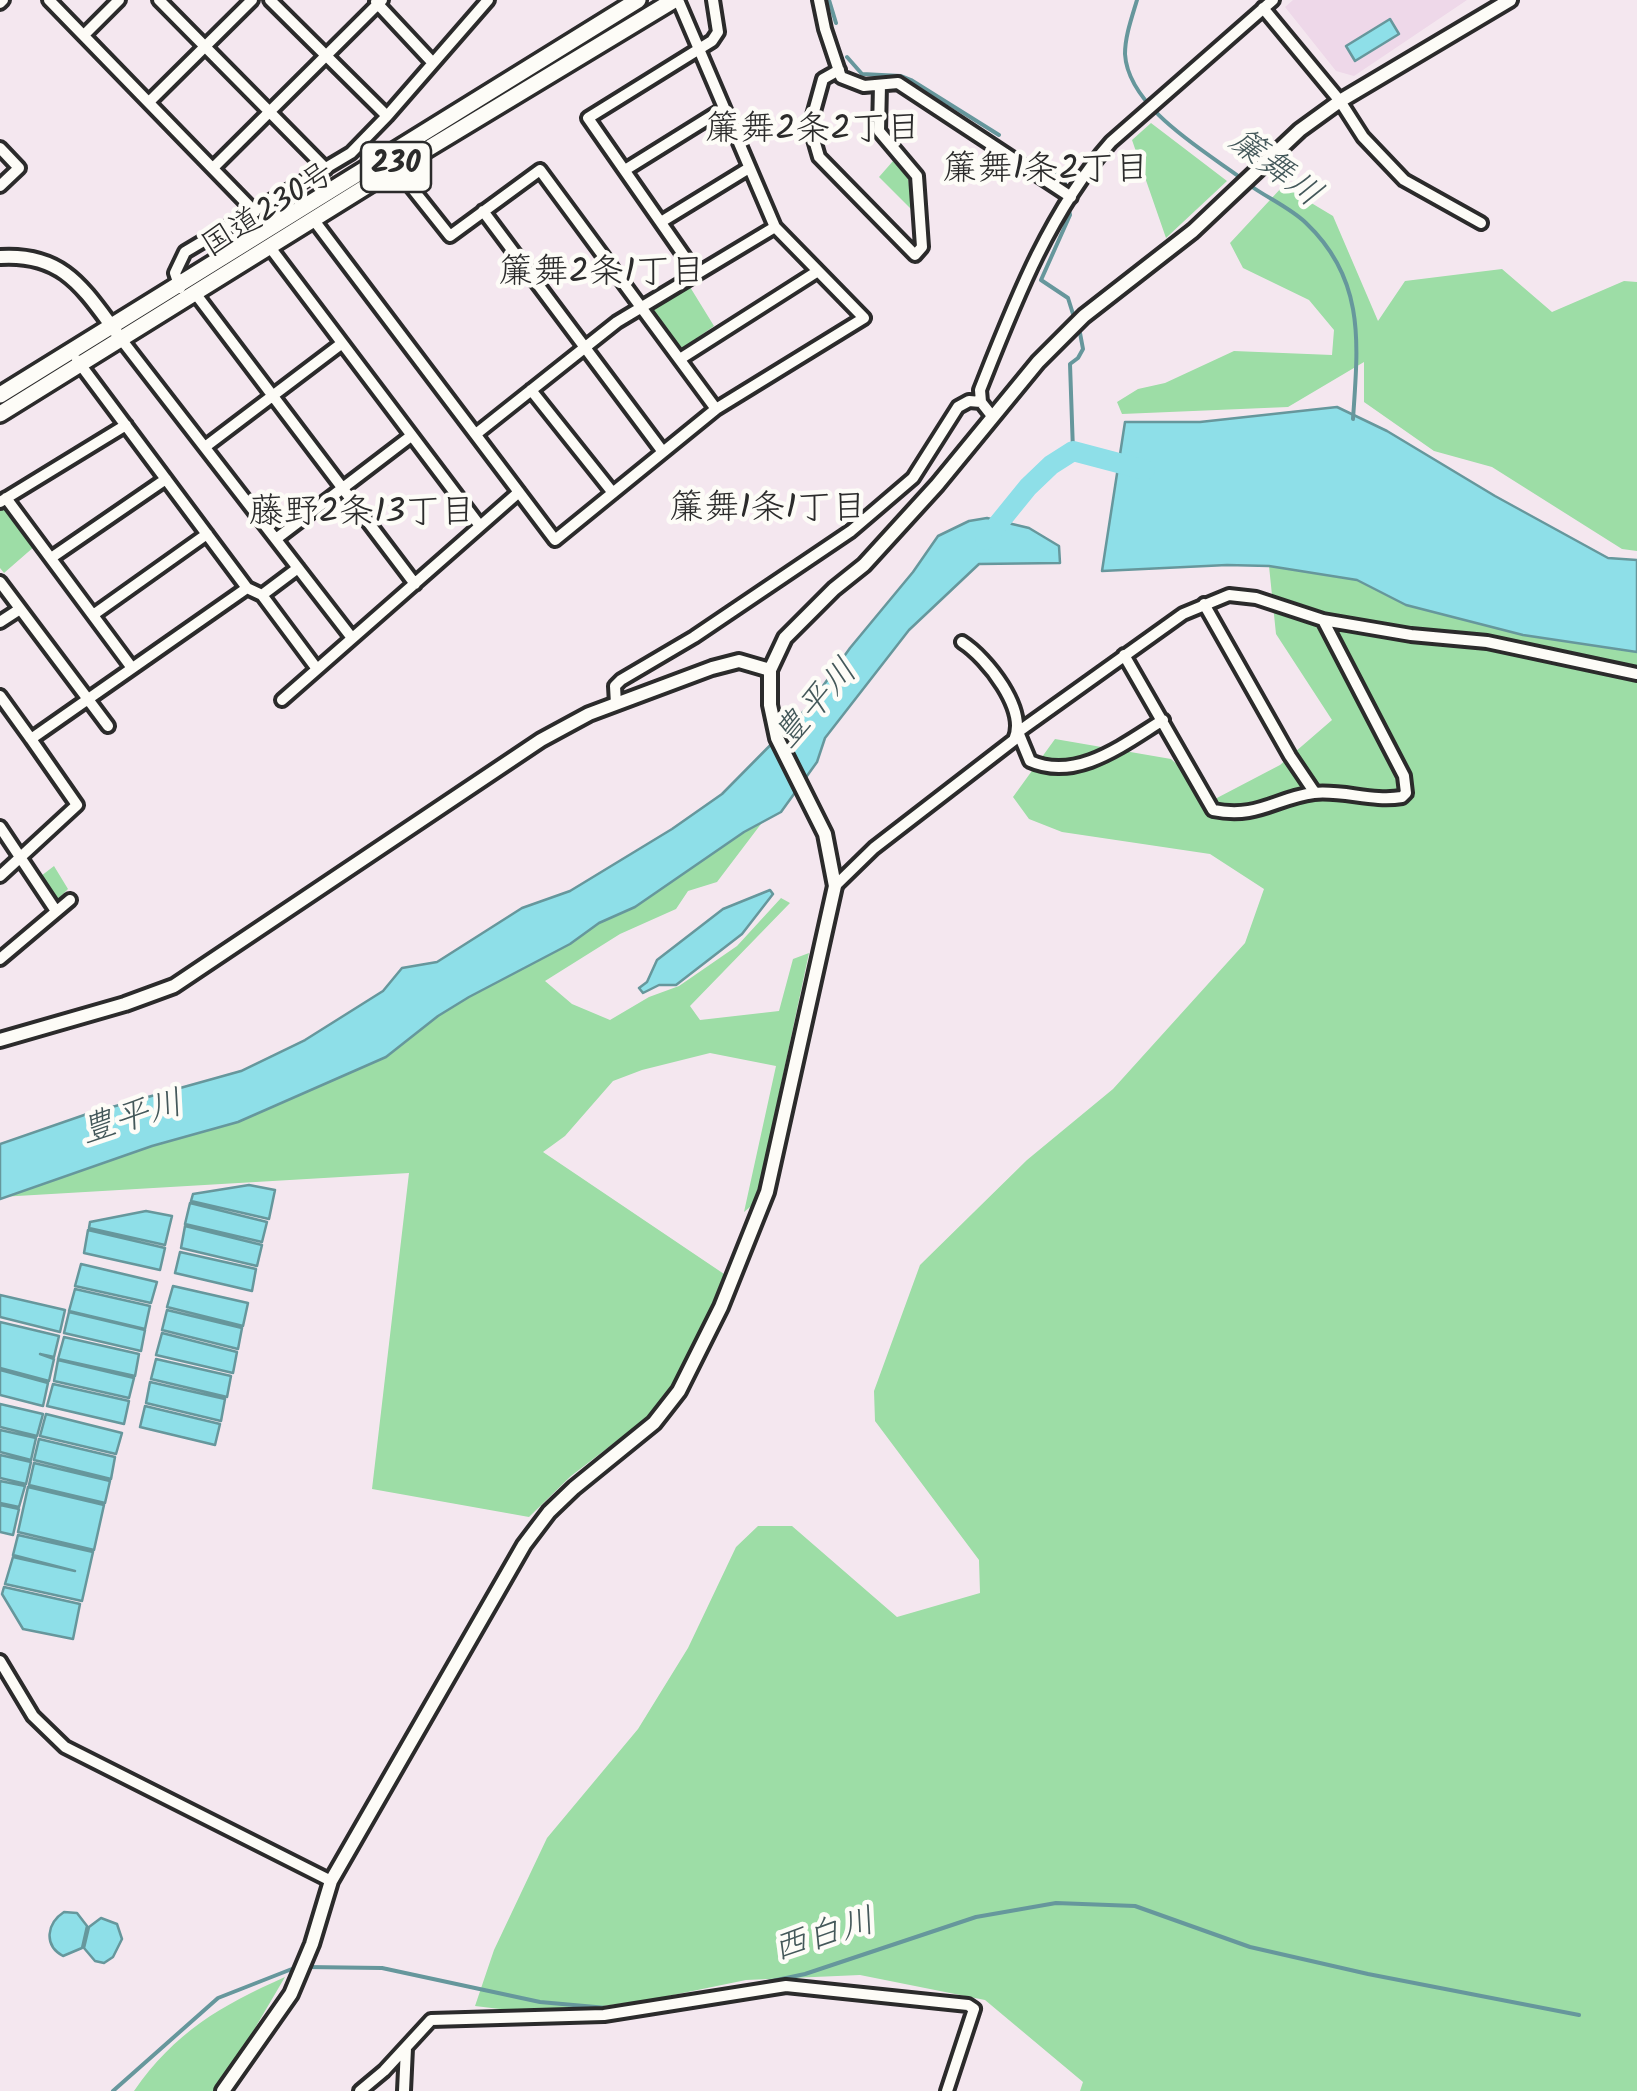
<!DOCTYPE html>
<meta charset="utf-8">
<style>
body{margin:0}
canvas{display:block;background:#f4e7ef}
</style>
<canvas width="1637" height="2091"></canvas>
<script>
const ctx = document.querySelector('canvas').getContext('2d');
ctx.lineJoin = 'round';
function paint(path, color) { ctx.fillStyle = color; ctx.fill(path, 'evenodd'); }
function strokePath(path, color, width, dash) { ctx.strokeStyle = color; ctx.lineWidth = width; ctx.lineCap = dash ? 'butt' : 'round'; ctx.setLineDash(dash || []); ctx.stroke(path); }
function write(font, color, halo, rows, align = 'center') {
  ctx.font = font + ' Kalam,"Klee One",sans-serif'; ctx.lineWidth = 9; ctx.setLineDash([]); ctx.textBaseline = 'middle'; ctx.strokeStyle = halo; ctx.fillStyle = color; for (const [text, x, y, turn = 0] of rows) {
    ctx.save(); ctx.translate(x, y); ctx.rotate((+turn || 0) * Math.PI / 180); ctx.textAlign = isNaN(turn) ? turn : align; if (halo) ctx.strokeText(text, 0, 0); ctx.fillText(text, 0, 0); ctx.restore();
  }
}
const built = new Path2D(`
 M1293 0H1467L1354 76 1336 71 1285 7Z`);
const green = new Path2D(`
 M1151 123 1227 181 1166 238 1132 140Z
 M893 161 908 177 912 210 879 177Z
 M1283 186 1333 216 1378 321 1405 281 1502 269 1552 312 1624 281 1637 282V551L1622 549 1492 467 1434 451 1364 402V362L1288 407 1122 414 1117 402 1138 389 1165 383 1234 351 1332 355 1334 330 1309 300 1243 268 1230 243Z
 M690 287 714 326 683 348 676 345 652 310Z
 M6 508 35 546 4 573 0 568V511Z
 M1269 566 1357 580 1406 605 1523 635 1637 652V2091H1080L1083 2082 985 2000 860 1975 746 1980 649 2000 541 2014 475 2006 494 1950 547 1838 638 1729 688 1648 736 1547 758 1526H792L897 1617 980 1593 979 1560 875 1421 874 1391 920 1265 1027 1160 1113 1089 1245 943 1264 889 1210 854 1062 832 1029 819 1013 797 1055 739 1171 759 1215 799 1280 765 1332 720 1276 634Z
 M786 791 717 882 688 891 676 909 620 934 545 981 572 1004 610 1020 649 997 679 986 737 946 781 898 790 903 690 1006 700 1020 779 1011 793 959 809 953 756 1202 744 1212 776 1066 710 1053 642 1070 613 1081 565 1136 543 1152 727 1276 674 1384 648 1417 571 1476 529 1517 372 1489 409 1173 0 1197 302 1083Z
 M54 866 68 889 58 899 41 876Z
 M285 1977 218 2091H134C175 2032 220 2006 285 1977Z`);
const water = new Path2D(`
 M1390 19 1399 34 1355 61 1346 46Z
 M1337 407 1387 431 1495 496 1608 558 1637 560V652L1523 635 1406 605 1357 580 1269 566 1227 565 1102 571 1125 422H1200Z
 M987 518 1029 528 1059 546 1060 563 979 564 909 630 825 738 817 762 781 812 744 832 635 907 599 923 570 944 469 997 438 1016 386 1057 238 1122 152 1146 0 1199V1144L87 1114 241 1071 305 1040 383 991 402 968 437 962 522 908 570 891 672 829 722 794 808 707 850 648 913 572 938 536 969 521Z
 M770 890 773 894 742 934 676 985H659L643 993 639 988 647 982 657 960 723 909Z
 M249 1185 275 1190 269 1219 191 1201 193 1194Z
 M190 1203 267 1222 262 1242 185 1224Z
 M146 1211 172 1216 165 1245 89 1228 90 1222Z
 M185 1226 262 1245 257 1266 181 1248Z
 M88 1230 165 1248 160 1270 84 1253Z
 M180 1252 256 1269 252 1291 175 1273Z
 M81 1264 157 1282 151 1303 75 1286Z
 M173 1286 248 1303 243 1326 167 1307Z
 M75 1289 150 1306 145 1329 69 1311Z
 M0 1295 65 1310 60 1332 0 1317Z
 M167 1310 242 1328 238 1349 162 1330Z
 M69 1312 145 1330 141 1351 64 1333Z
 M0 1322 59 1336 54 1357 40 1354 54 1359 49 1381 0 1368Z
 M162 1333 237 1352 233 1373 156 1355Z
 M64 1337 139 1354 135 1376 58 1359Z
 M156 1359 231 1376 227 1397 151 1379Z
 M58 1360 134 1378 129 1398 54 1381Z
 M0 1370 48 1383 43 1406 0 1395Z
 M150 1382 225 1399 221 1421 146 1403Z
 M53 1384 129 1401 124 1424 47 1406Z
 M0 1404 43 1414 37 1436 0 1427Z
 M145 1406 220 1424 215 1445 140 1427Z
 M46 1414 122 1433 116 1454 40 1436Z
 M0 1430 36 1438 31 1460 0 1452Z
 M39 1439 115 1457 111 1479 34 1460Z
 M0 1455 31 1462 26 1484 0 1478Z
 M34 1463 110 1481 105 1503 29 1485Z
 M0 1481 25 1486 19 1507 0 1503Z
 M28 1487 104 1505 94 1550 18 1532Z
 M0 1505 19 1509 13 1535 0 1532Z
 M18 1535 93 1552 82 1601 5 1584 13 1557 75 1571 13 1555Z
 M4 1587 80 1604 73 1639 23 1629 2 1594Z
 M64 1912 77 1913 87 1926 82 1948 63 1956C43 1945 47 1923 64 1912Z
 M101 1918 117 1924 122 1939 113 1957 104 1963 95 1961 84 1948 89 1927Z`);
const stream = new Path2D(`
 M829 0 836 23
 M1137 0C1132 17 1125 36 1125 54 1128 107 1203 150 1241 178
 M847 57 862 74 901 76 911 80 999 135
 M1049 168 1065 183 1066 191
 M1248 184C1267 198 1289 207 1306 223 1366 280 1358 344 1353 419
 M1068 205 1070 215 1041 280 1068 298 1073 314
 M1073 451 1070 364 1078 358 1083 349 1080 333
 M306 1967 382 1968 540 2002 618 2009
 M730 1990 805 1974 976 1917 1056 1903 1135 1906 1250 1947 1368 1974 1579 2015
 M113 2091 218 1998 297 1967`);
const river = new Path2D(`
 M985 540 1028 487 1051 465 1073 451 1145 470`);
const minor = new Path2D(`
 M49 0 255 212
 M159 0 326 169
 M819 0 825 29 841 77 864 86 898 83 1071 197
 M376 2 433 63
 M0 3 3 0
 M1263 8 1340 101 1363 137 1404 180 1481 223
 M84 35 119 0
 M839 70 823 79 810 126 819 157 915 255 922 247 917 176 879 131 880 85
 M149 102 252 0
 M387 116 488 0
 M0 148 19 168 0 186
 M214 167 382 0
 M396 168 450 236 540 170 716 409
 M625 170 723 109
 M483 211 663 452
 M313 219 555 540 716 409 864 318 775 227 678 0
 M661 222 749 168
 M269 246 480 526
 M696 273 588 118 712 41 718 32 713 0
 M180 288 175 273 185 252 351 153 387 116 270 0
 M195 293 415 584
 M121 339 352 638
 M680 359 818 271
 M531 390 613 493
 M992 416 981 402 980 390C1014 304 1049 212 1111 142L1273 0
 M476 434 617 322 775 227
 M205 447 341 344
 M6 498 132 668
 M0 502 126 425
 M276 539 411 436
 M51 558 166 479
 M0 582 108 726
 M247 588 262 595 317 669
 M262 595 298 568
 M1204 604 1290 756 1315 793
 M93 615 207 534
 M0 622 20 609
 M1124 655 1213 810C1258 819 1275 798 1314 793 1344 790 1372 802 1402 797L1406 793 1404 776 1323 620
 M0 696 31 739 247 588 77 360
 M282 700 519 492
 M616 704 615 686 621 680 694 637 851 531 913 478 958 407 969 401 981 402
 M1163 720C1124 744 1077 782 1030 761L1018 732 1183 614 1229 595 1256 598 1323 620 1411 635 1487 642 1637 674
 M0 827 56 911
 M0 876 77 805 31 739
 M835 886 874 848 1014 740C1028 710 987 658 962 642
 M0 959 70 900
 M0 1661 33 1716 65 1747 331 1881
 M360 2091 384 2071 431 2020 604 2015 786 1986 968 2005 974 2009 947 2091
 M404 2091 406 2048`);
const tertiary = new Path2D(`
 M0 257C63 253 83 288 116 332
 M0 1040 125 1004 174 986 541 740 589 714 712 668 739 661 770 670
 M223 2091 291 1994 312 1944 331 1881 524 1545 549 1512 574 1488 654 1423 679 1391 721 1307 767 1192 835 886 825 834 777 738 770 705V670L785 638 834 589 864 565 937 485 1038 362 1084 316 1193 231 1300 130 1340 101 1510 0`);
const trunk = new Path2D(`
 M0 395 638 0
 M0 414 396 168 674 0`);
const shields = [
 [396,167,70]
];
const shieldNames = [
 ["230",396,167]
];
const streetNames = [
 ["国道230号",270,213,-32]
];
const neighbourhoodNames = [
 ["簾舞2条2丁目",813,133],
 ["簾舞1条2丁目",1046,173],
 ["簾舞2条1丁目",602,276],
 ["簾舞1条1丁目",768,512],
 ["藤野2条13丁目",362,516]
];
const waterNames = [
 ["簾舞川",1273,171,37],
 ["豊平川",819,706,-48],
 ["豊平川",133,1121,-17],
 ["西白川",825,1939,-17]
];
paint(built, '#eed8e9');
paint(green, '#9ddda6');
paint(water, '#8edfe8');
strokePath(water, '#66979c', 2.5);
strokePath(stream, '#66979c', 4);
strokePath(river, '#8edfe8', 20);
strokePath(minor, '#2b2b2b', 18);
strokePath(tertiary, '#2b2b2b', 20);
strokePath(trunk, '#2b2b2b', 22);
strokePath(minor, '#fdfcf7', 10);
strokePath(tertiary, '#fdfcf7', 12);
strokePath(trunk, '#fdfcf7', 15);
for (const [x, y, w] of shields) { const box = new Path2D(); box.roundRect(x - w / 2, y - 25, w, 50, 8); ctx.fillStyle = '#fdfcf7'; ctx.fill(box); strokePath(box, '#2b2b2b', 2.5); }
write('bold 30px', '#2b2b2b', null, shieldNames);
write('32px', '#2b2b2b', '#fdfcf7', streetNames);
write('35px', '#2b2b2b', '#fdfcf7', neighbourhoodNames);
write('italic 35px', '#44585a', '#fdfcf7', waterNames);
</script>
